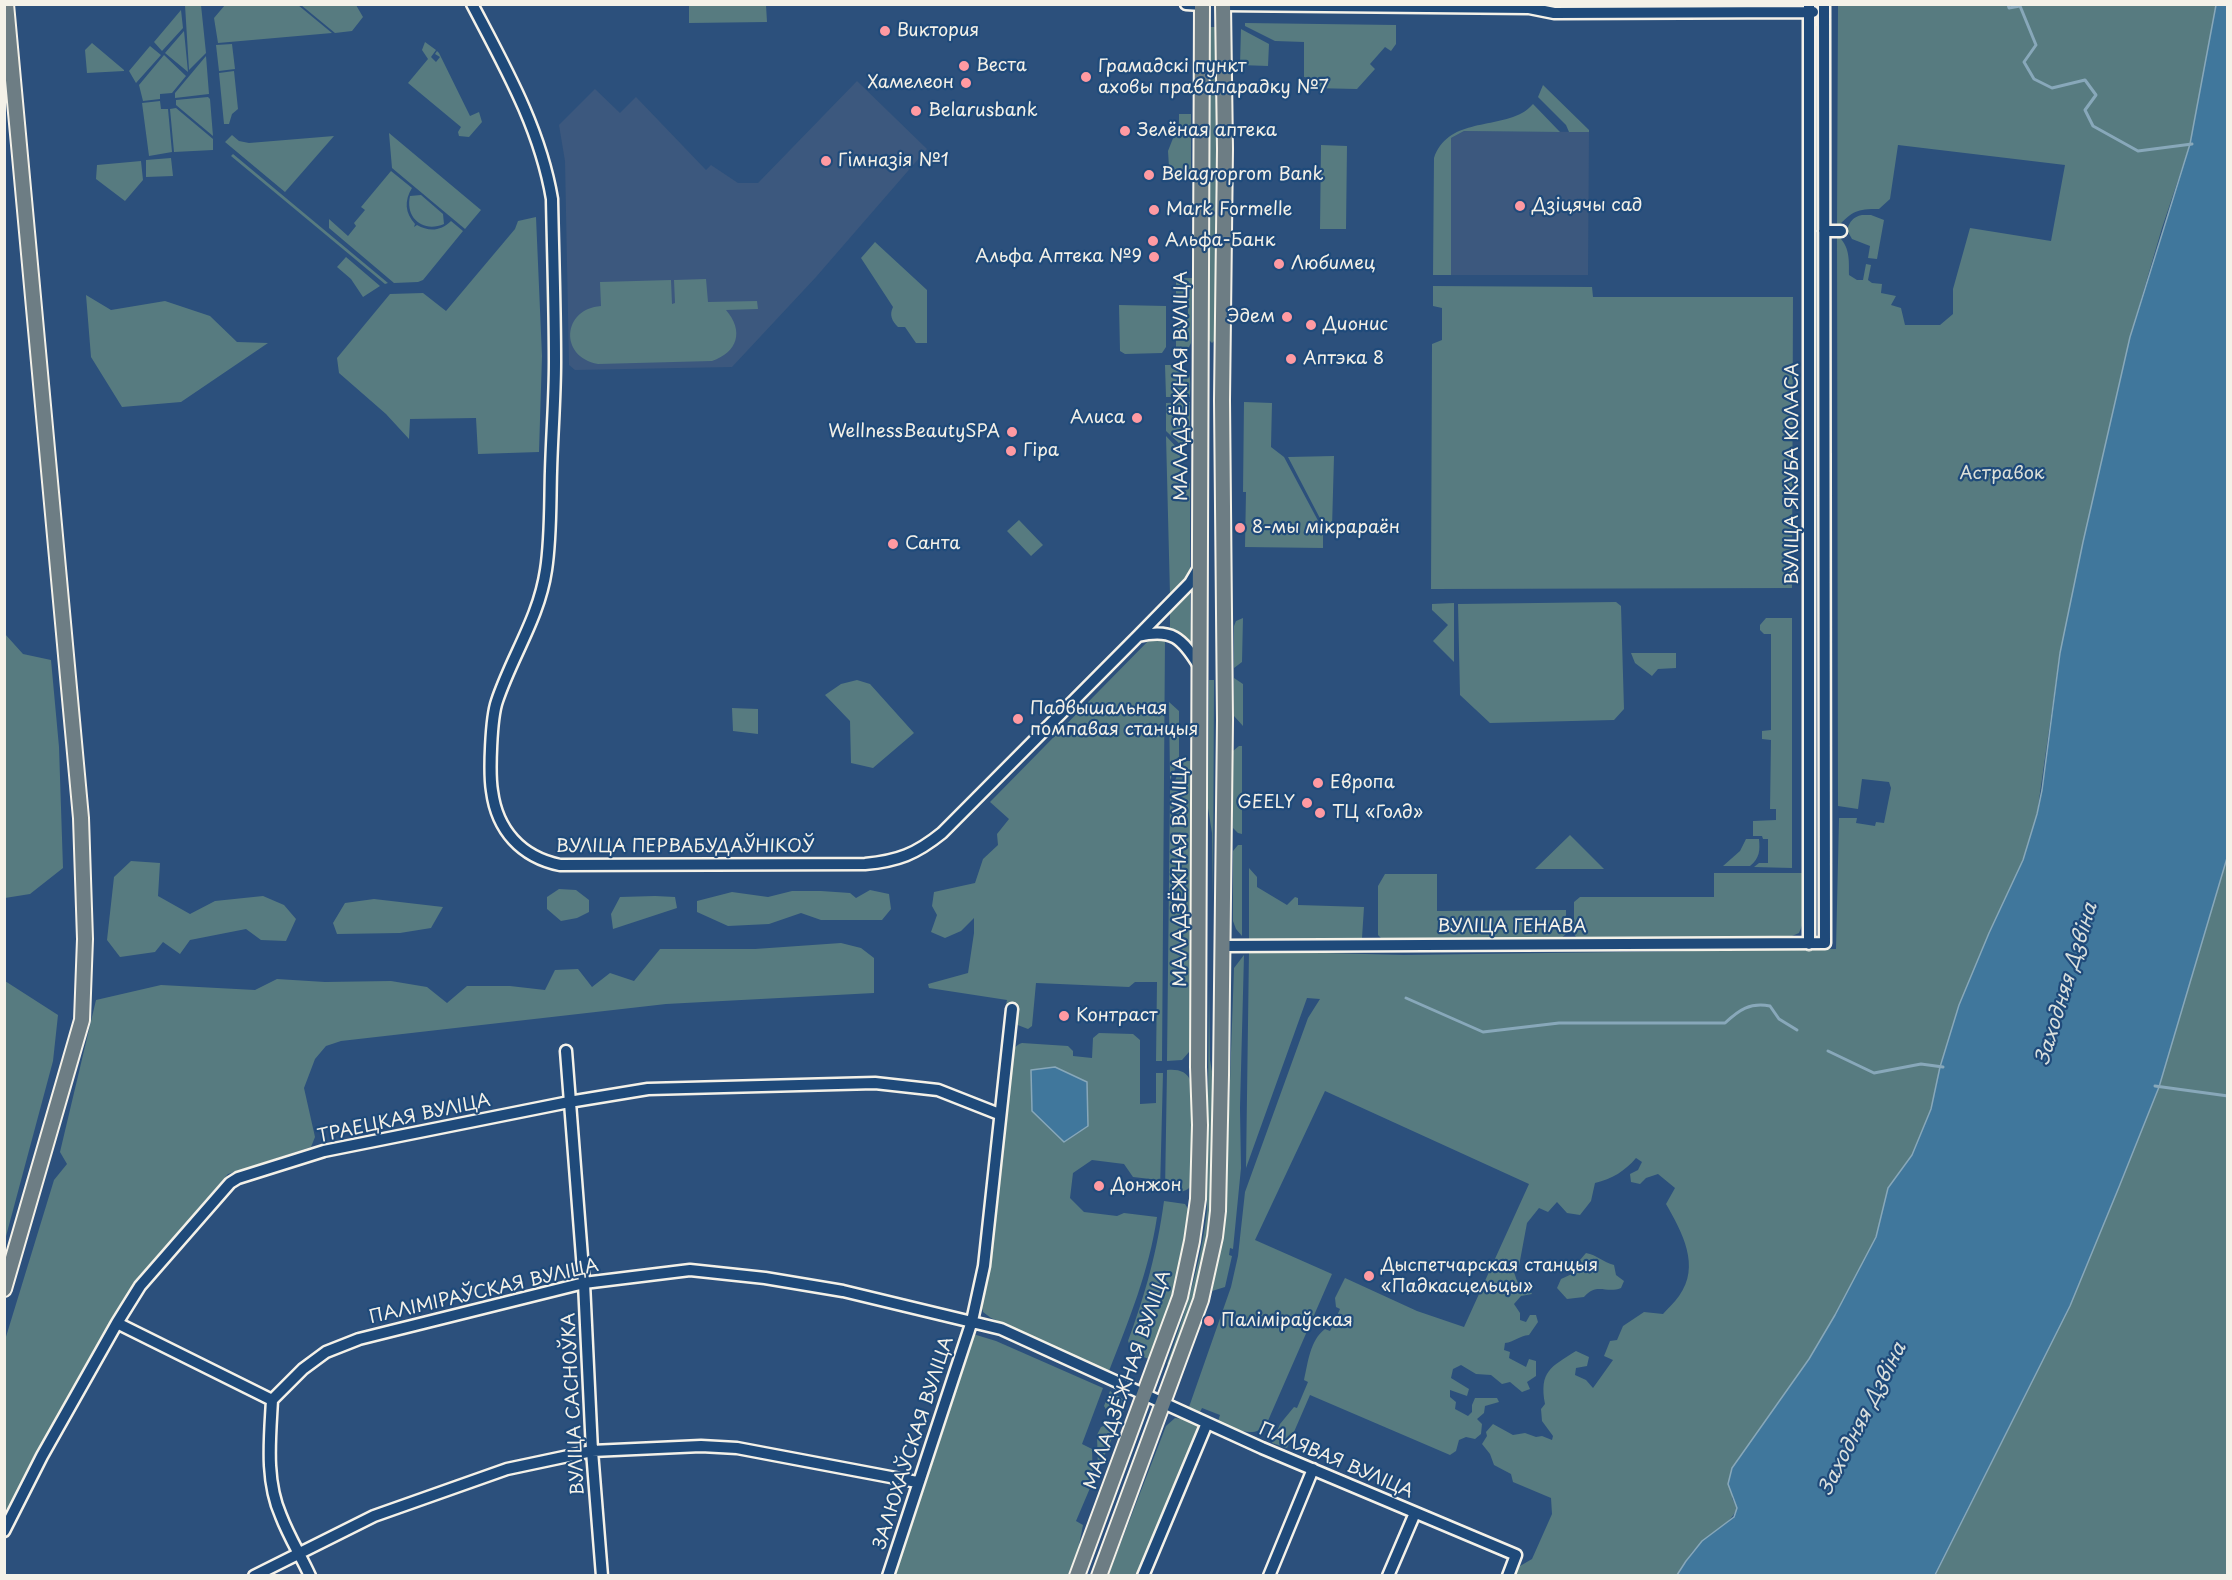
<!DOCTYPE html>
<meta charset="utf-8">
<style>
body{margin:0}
#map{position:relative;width:2232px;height:1580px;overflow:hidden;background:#2c507c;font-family:"Playpen Sans",sans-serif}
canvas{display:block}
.frame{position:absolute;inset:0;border:6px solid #f4f1e8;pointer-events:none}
</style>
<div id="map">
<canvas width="2232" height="1580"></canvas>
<div class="frame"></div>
</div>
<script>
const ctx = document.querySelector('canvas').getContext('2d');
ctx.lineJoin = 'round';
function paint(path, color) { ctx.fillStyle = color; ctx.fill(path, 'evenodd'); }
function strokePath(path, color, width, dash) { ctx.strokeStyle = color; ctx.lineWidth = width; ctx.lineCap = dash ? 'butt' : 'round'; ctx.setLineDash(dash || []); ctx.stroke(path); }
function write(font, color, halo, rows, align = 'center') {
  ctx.font = font + ' "Playpen Sans",sans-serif'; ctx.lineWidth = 4.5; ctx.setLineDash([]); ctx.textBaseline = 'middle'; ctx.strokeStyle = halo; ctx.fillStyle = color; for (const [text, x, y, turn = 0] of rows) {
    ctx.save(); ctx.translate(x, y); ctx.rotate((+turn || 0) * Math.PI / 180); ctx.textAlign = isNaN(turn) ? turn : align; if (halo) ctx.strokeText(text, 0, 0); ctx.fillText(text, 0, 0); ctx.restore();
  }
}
const built = new Path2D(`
 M857 81 927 149 816 277 732 367 575 370 569 365 565 161 559 125 595 89 620 113 636 97 706 170 711 165 738 183H758Z
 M1464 131 1589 132 1588 275H1451V138Z`);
const green = new Path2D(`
 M185 5H201L206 53 189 70Z
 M225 5H298L332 33 218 43 214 18Z
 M301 5H356L363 17 352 31 335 33Z
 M689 5H766L767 22 689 23Z
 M1838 5H2216L2190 144 2162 228 2130 337 2111 420 2060 653 2037 814 2023 860 1989 933 1959 1005 1940 1067 1931 1109 1912 1155 1888 1188 1876 1237 1835 1315 1809 1359 1732 1468V1498L1737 1508C1731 1524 1715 1529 1703 1541 1692 1550 1684 1563 1677 1575H1515L1520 1566 1532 1559 1552 1514 1551 1498 1513 1482 1511 1474 1494 1465 1490 1454 1482 1444 1487 1436 1486 1432 1493 1424 1513 1435 1525 1433 1536 1437 1542 1436 1552 1440 1553 1436 1542 1421 1541 1409 1545 1404C1539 1371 1551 1367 1576 1351L1589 1357 1587 1366 1576 1368 1575 1375 1586 1380 1593 1388 1613 1360 1604 1356 1610 1341 1617 1340 1623 1326 1644 1312 1663 1314C1668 1308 1674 1303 1679 1296 1701 1266 1682 1232 1666 1204L1675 1188 1658 1174 1646 1178 1640 1184 1631 1182 1630 1174 1638 1170 1642 1162 1636 1158C1625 1171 1612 1179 1595 1183L1591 1201 1580 1215 1567 1213 1557 1202 1548 1212 1539 1208 1527 1223 1519 1266 1514 1272C1517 1281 1518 1288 1529 1289L1532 1294 1521 1296 1514 1304 1520 1313V1320L1526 1322 1530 1315H1536L1538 1322 1529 1335C1519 1336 1514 1342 1505 1343L1504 1350 1510 1352 1509 1358 1526 1367 1529 1359 1536 1361V1376L1527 1382 1530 1389 1522 1392 1510 1382 1502 1384 1491 1375 1476 1374 1461 1365 1453 1369 1451 1378 1469 1389 1467 1396 1450 1390V1397L1456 1402 1455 1409 1468 1416 1472 1412V1405L1475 1398H1497L1499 1402 1485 1406 1484 1413 1477 1419 1482 1424 1481 1434 1475 1439 1466 1437 1459 1440 1456 1451 1450 1455 1310 1395 1287 1448 1272 1443 1280 1424 1294 1407 1297 1408 1308 1382 1304 1380C1308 1363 1310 1340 1325 1329L1330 1331 1340 1309 1336 1307 1335 1298 1345 1278 1417 1311 1464 1327 1529 1184 1325 1091 1255 1240 1332 1274 1267 1423C1254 1441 1235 1428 1218 1421L1220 1415 1202 1408 1200 1412 1189 1407 1231 1287 1238 1256 1245 1192 1308 1018 1320 999 1307 998 1246 1168 1249 951 1404 955 1836 949 1839 818H1857L1856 823 1875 826 1876 822 1884 823 1891 788 1889 782 1862 779 1858 809 1838 806 1837 235C1850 246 1849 259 1849 275L1857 280H1863L1866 264 1871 265 1868 280 1872 283 1882 284 1881 293 1896 296 1891 305 1901 308 1905 325H1940L1953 314V289L1970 228 2051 241 2065 165 1898 145 1890 199 1879 209C1856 209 1853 211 1837 227Z
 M181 10 183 28 162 51 154 42Z
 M1245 23 1396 25V44L1391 51 1385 47 1370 64 1375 69 1357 89 1311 88V78L1304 77V42L1275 41 1245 26Z
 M1210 27H1217L1215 340 1212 343 1209 340Z
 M1241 29 1269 44 1268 66 1240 65Z
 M184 31 188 72 165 53Z
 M425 42 436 50 431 57 436 62 440 57 435 54 437 51 439 53 470 116 479 112 482 122 469 137 459 136 458 132 461 127 408 83 428 59 422 50Z
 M92 43 124 70V71L87 73 85 50Z
 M232 44 235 69 219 71 216 45Z
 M150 46 161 55 136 83 129 71Z
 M164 55 186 76 172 93 160 94V99L143 101 139 85Z
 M206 56 209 94 175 98V93Z
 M234 71 238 109 232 114 229 124H224L219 73Z
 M1543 85 1589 130V132H1569L1566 125 1538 97Z
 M208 97 210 99 213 136 176 105V100Z
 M160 101 161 109H168L172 152 149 156 142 103Z
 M1533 104 1560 132 1464 131 1451 138V275H1433L1434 158C1448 119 1491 129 1522 113 1526 111 1530 107 1533 104Z
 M176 108 213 139V150L174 152 170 109Z
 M1179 114H1191V174L1181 180 1169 167 1168 151 1179 123Z
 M389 133 481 210 465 229 392 168Z
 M232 135 239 141 249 143 334 136 285 192 225 142Z
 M1321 145 1347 146 1346 229H1320Z
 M233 154 388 283 385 284 231 156Z
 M171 158 173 176 146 177V160Z
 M141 161 143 180 125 201 96 179 97 165Z
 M391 171 412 188C404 201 405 213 415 224L414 227 417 225C429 232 441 231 451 221L463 231 423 280 418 282 394 283 329 228V219L348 236 356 226 354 223 365 210 361 207Z
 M421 195 443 214 444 224C423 233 405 218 410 196Z
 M1862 215H1871L1884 220 1877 259 1868 258 1870 246 1852 239 1847 230C1850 221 1853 217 1862 215Z
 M536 217 542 356 539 452 478 454 476 418 410 419 409 439 386 414 339 373 337 358 390 294 423 293 446 311 515 229 518 221Z
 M875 242 927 290V343H916L905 327H898C892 321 889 315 893 307L861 258Z
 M346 257 380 286 363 297 351 279 337 267Z
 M1176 278H1192L1191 343 1189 347 1183 352 1176 347V320L1180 316H1188V306H1184V295H1176Z
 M706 279 708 302 757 301 758 309 726 310C744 331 738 352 712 361L598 364C559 357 562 309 601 306L600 282 671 280 672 304 675 303 674 280Z
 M1433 286 1592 287 1593 297H1793L1792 588 1431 589 1432 344 1442 340V308L1433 306Z
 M86 295 111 310 165 301 210 316 237 342 268 343 181 402 122 407 91 357Z
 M1119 305 1166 306V347L1162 353 1125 354 1120 351Z
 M1165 365C1192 364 1191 373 1190 397H1166Z
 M1190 402V444L1183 447 1166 431V403Z
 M1244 402 1272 403 1271 447 1284 457 1323 530V548L1245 547 1246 492H1243Z
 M1166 436 1180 451 1181 482 1190 483V573L1170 595Z
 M1334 456 1332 528H1325L1288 457Z
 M1019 520 1043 545 1031 556 1007 531Z
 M1190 588 1191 643 1170 630V609Z
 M1616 602 1621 606 1624 709 1614 720 1490 723 1460 695 1458 604Z
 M1454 603V662L1433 641 1448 625 1432 610V604Z
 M1243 618 1242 662 1234 668V626L1236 621Z
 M1766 618H1792V868L1754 867 1759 863H1768V839H1763L1762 836H1753V821L1776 820V809H1770L1771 740 1762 739V731L1771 730V634H1764L1760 630V625Z
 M5 634 23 654 51 660 59 747 63 868 30 894 5 898Z
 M1152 637 1165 638 1162 1061H1156L1157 982H1135L1129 987 1036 983 1032 1026 1028 1029 1015 1024 1016 1007 1006 1005 1007 1000 929 988 928 984 968 973 974 933V918L961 931 945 938 931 932 937 915 932 906 934 892 975 883 983 859 998 845 997 834 1009 819 990 802Z
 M1631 653H1676V668L1658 669 1652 676 1635 663Z
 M1234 678 1243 684V726L1234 716Z
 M857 680 870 684 914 733 873 768 851 763 850 721 825 695 841 684Z
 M1209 680H1214L1213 901 1212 833 1208 808Z
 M1169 702 1179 711V761L1170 780Z
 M732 708 758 709V734L733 731Z
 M1239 746H1242V834L1238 833 1233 828V751Z
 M1184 761H1190V1046L1189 1052 1182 1060 1167 1061 1170 791Z
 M1570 835 1604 869H1535Z
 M1746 839H1759C1760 850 1760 858 1750 866H1723L1740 851Z
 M1238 845H1242V936L1236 929 1233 921V851Z
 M2227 858V1575L1935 1576 2070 1306 2119 1187 2159 1087Z
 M131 861 160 863 158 896 190 914 215 901 263 896 284 905 296 919 286 941 261 940 246 929 190 940 180 954 163 942 155 952 120 957 107 940 114 877Z
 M1249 868 1257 877V887L1287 905 1295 897 1298 898V905L1364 907 1362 938 1249 940Z
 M1714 873H1805V918L1799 933 1785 939H1580L1576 937 1574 934V902L1580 897H1714Z
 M1385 874H1437V911L1566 910V934L1560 939 1383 940 1378 935V886Z
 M559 889 576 890 589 900V912L577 918 561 921 547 909V897Z
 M870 890 889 894 891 909 882 920H821L801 913 769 924 728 926 697 912V901L732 892 768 897 792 891H821L850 893 856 898Z
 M655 896 675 897 677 908 613 929 611 914 620 897Z
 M374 899 443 907 431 928 400 933 337 934 333 923 345 903Z
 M841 943 861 948 874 958V993L666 1004 341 1041 326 1046 315 1059 304 1088 315 1137 311 1147 228 1174 136 1280 111 1321 5 1515V1340L54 1180 67 1164 60 1152 96 1000 161 985 255 990 277 979 325 982 391 981 427 987 447 1003 467 986H510L545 990 555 970 578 969 592 987 610 973 634 981 660 949H755Z
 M1244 955 1240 1108 1241 1168 1233 1249 1230 1248 1229 1255 1232 1256 1225 1287 1212 1291 1222 1232 1226 1193 1234 968Z
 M5 981 58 1015 53 1061 5 1240Z
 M1209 986 1210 1060 1214 1083 1212 1210 1209 1236 1193 1297 1169 1365 1167 1364C1184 1316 1202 1261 1207 1210Z
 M1099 1033 1133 1034 1140 1040V1104L1156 1103V1073H1163L1160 1191H1158L1159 1180 1133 1177 1124 1164 1092 1160 1073 1173 1070 1198 1084 1212 1117 1216 1124 1213 1157 1217C1149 1271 1129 1320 1109 1371L991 1318 983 1312 981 1303 990 1269 1012 1071C1012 1060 1009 1047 1022 1043L1068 1046 1073 1051V1056L1092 1058 1093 1038ZM1055 1067 1087 1105 1088 1126 1064 1142 1032 1111 1031 1070Z
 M1167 1070C1178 1069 1187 1071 1191 1082L1193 1125 1192 1184C1186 1195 1175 1191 1165 1191Z
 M1164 1201 1185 1204 1190 1212 1173 1297 1149 1359 1133 1353 1128 1341C1146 1292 1157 1252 1164 1201Z
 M1586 1253C1597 1255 1603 1262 1614 1265L1616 1275 1624 1281 1621 1288C1606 1294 1597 1282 1584 1297L1567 1299 1557 1288 1561 1279 1585 1268 1580 1260Z
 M973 1334 996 1341 1103 1388 1082 1444 1092 1449 1093 1481 1076 1521 1083 1525 1078 1550 1068 1575 894 1576Z
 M1110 1391 1123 1399 1124 1410 1120 1420 1110 1416 1104 1406Z
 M1175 1418 1182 1419 1200 1426 1138 1575 1108 1576 1166 1426Z
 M1106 1425 1116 1429 1098 1470 1097 1435 1101 1427Z`);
const water = new Path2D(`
 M2216 5H2228L2227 858 2159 1087 2119 1187 2070 1306 1935 1575H1677L1686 1561 1702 1541 1734 1517 1737 1508 1728 1484 1732 1468 1809 1359 1835 1315 1876 1237 1888 1188 1912 1155 1931 1109 1940 1067 1959 1005 1989 933 2023 860 2037 814 2042 790 2060 653 2083 542 2130 337 2190 144Z
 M1055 1067 1087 1082 1088 1126 1064 1142 1032 1111 1031 1070Z`);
const stream = new Path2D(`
 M2008 4 2009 8 2020 6 2036 45 2024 62 2034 79 2052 88 2085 80 2096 95 2085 110 2093 126 2138 151 2192 144
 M1406 998 1483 1032 1559 1023H1725C1739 1010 1750 1002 1770 1006L1779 1019 1797 1030
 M1828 1051 1874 1073 1921 1064 1943 1067
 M2155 1086 2228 1096`);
const minor = new Path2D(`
 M472 4C505 67 540 128 552 199 553 253 555 308 555 362 555 398 552 434 551 471 550 503 551 538 546 570 539 618 512 656 497 701 491 718 489 773 492 791 497 830 521 857 560 865L865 864C898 861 916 854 942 833L1138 636 1190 583 1200 566
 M1186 4 1202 5
 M1809 4V944
 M1223 5 1529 8 1554 13 1813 12
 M1824 231H1841
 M1138 636C1172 628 1182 638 1199 666
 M1223 946 1825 943 1824 4
 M566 1051 584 1283 592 1451 602 1576
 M117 1323 272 1400 303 1369 326 1352 359 1339 584 1283 690 1270 765 1278 843 1291 1001 1329 1262 1448 1516 1555 1508 1576
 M272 1400C270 1438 265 1480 281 1516 289 1537 301 1556 310 1576
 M4 1531 42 1456 117 1323 140 1286 230 1183 238 1178 324 1151 569 1102 648 1089 875 1083 938 1090 999 1114
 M254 1576 374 1516 507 1469 592 1451 701 1446 737 1448 917 1482
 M888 1576 972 1321 984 1266 1012 1009
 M1143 1576 1207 1423
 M1269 1576 1313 1469
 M1388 1576 1415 1513`);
const major = new Path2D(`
 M4 1289 82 1020 85 939 81 818 6 4
 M1077 1576 1180 1297 1192 1241 1198 1199 1200 1125 1198 1067 1202 4
 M1099 1576 1201 1300 1215 1237 1218 1211 1221 1075 1225 720 1222 400 1225 149 1223 4`);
const markers = [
 [885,31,6,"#ff9aa2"],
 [964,66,6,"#ff9aa2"],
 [1086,77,6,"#ff9aa2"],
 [966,83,6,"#ff9aa2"],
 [916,111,6,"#ff9aa2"],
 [1125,131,6,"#ff9aa2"],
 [826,161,6,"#ff9aa2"],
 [1149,175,6,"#ff9aa2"],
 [1520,206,6,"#ff9aa2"],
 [1154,210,6,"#ff9aa2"],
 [1153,241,6,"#ff9aa2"],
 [1154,257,6,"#ff9aa2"],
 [1279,264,6,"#ff9aa2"],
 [1287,317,6,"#ff9aa2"],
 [1311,325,6,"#ff9aa2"],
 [1291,359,6,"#ff9aa2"],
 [1137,418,6,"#ff9aa2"],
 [1012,432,6,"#ff9aa2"],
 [1011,451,6,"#ff9aa2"],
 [1240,528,6,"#ff9aa2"],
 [893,544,6,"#ff9aa2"],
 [1018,719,6,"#ff9aa2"],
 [1318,783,6,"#ff9aa2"],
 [1307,803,6,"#ff9aa2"],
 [1320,813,6,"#ff9aa2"],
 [1064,1016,6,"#ff9aa2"],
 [1099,1186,6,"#ff9aa2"],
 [1369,1276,6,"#ff9aa2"],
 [1209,1321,6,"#ff9aa2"]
];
const poiNames = [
 ["Виктория",897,31],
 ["Веста",976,66],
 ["Грамадскі пункт",1098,67],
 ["аховы правапарадку №7",1098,88],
 ["Хамелеон",954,83,"right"],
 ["Belarusbank",928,111],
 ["Зелёная аптека",1137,131],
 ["Гімназія №1",838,161],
 ["Belagroprom Bank",1161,175],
 ["Дзіцячы сад",1532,206],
 ["Mark Formelle",1166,210],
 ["Альфа-Банк",1165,241],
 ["Альфа Аптека №9",1142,257,"right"],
 ["Любимец",1291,264],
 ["Эдем",1275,317,"right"],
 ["Дионис",1323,325],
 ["Аптэка 8",1303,359],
 ["Алиса",1125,418,"right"],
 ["WellnessBeautySPA",1000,432,"right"],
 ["Гіра",1023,451],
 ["8-мы мікрараён",1252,528],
 ["Санта",905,544],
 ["Падвышальная",1030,709],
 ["помпавая станцыя",1030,730],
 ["Европа",1330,783],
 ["GEELY",1295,803,"right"],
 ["ТЦ «Голд»",1332,813],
 ["Контраст",1076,1016],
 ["Донжон",1111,1186],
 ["Дыспетчарская станцыя",1381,1266],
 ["«Падкасцельцы»",1381,1287],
 ["Паліміраўская",1221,1321]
];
const streetNames = [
 ["МАЛАДЗЁЖНАЯ ВУЛІЦА",1182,386,-90],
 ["ВУЛІЦА ЯКУБА КОЛАСА",1793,474,-90],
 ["ВУЛІЦА ПЕРВАБУДАЎНІКОЎ",685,847],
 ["МАЛАДЗЁЖНАЯ ВУЛІЦА",1181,872,-90],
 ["ВУЛІЦА ГЕНАВА",1512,927],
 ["ТРАЕЦКАЯ ВУЛІЦА",404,1119,-12],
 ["ПАЛІМІРАЎСКАЯ ВУЛІЦА",484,1292,-13],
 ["МАЛАДЗЁЖНАЯ ВУЛІЦА",1128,1380,-71],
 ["ВУЛІЦА САСНОЎКА",574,1404,-93],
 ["ЗАЛЮХАЎСКАЯ ВУЛІЦА",914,1443,-72],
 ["ПАЛЯВАЯ ВУЛІЦА",1336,1461,23]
];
const parkNames = [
 ["Астравок",2002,474]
];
const waterNames = [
 ["Заходняя Дзвіна",2067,984,-73],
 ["Заходняя Дзвіна",1863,1419,-63]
];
paint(built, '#3c587e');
paint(green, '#577b80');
paint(water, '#40779c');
strokePath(water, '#88a8ba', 1.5);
strokePath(stream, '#88a8ba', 3);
strokePath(minor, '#f4f1e8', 15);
strokePath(major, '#f4f1e8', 18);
strokePath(minor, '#1f4a7a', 10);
strokePath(major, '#6d7d84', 14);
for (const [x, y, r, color] of markers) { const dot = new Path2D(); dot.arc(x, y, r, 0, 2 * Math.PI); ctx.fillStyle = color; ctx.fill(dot); strokePath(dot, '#1f4a7a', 2); }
write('18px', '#f4f1e8', '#1f4a7a', poiNames, 'left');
write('18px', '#f4f1e8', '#1f4a7a', streetNames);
write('18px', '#dcdfd8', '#1f4a7a', parkNames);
write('italic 20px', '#d9dfdd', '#1f4a7a', waterNames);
</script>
